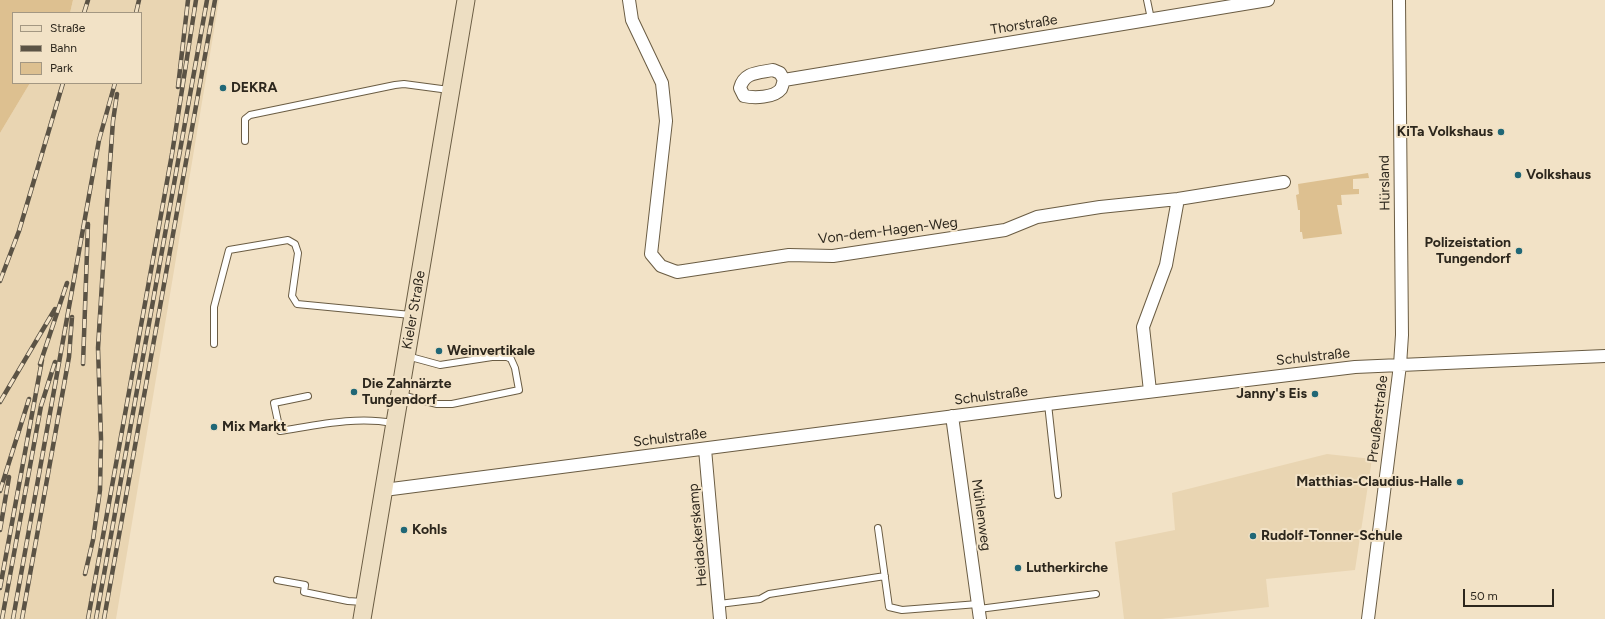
<!DOCTYPE html>
<meta charset="utf-8">
<style>
body{margin:0}
#map{position:relative;width:1605px;height:619px;overflow:hidden;background:#f2e2c6;font-family:Figtree,sans-serif}
canvas{display:block}
.legend{position:absolute;left:12px;top:12px;width:130px;height:72px;box-sizing:border-box;background:#f2e2c6;border:1px solid #a39782;margin:0;padding:5px 7px;list-style:none;font-size:12px;color:#2d271d}
.legend li{display:flex;align-items:center;gap:8px;height:20px}
.legend b{width:20px;border:1px solid #a39782}
.scale{position:absolute;left:1463px;top:589px;width:91px;height:18px;box-sizing:border-box;border:2px solid #2d271d;border-top:0;padding-left:5px;font-size:12px;line-height:14px;white-space:nowrap;color:#2d271d;-webkit-text-stroke:3px #f2e2c6;paint-order:stroke}
</style>
<div id="map">
<canvas width="1605" height="619"></canvas>
<ul class="legend">
<li><b style="height:5px;background:#eddec2"></b>Straße</li>
<li><b style="height:5px;background:#5b5345"></b>Bahn</li>
<li><b style="height:11px;background:#ddc090"></b>Park</li>
</ul>
<div class="scale">50 m</div>
</div>
<script>
const ctx = document.querySelector('canvas').getContext('2d');
ctx.lineJoin = 'round';
function paint(path, color) { ctx.fillStyle = color; ctx.fill(path, 'evenodd'); }
function strokePath(path, color, width, dash) { ctx.strokeStyle = color; ctx.lineWidth = width; ctx.lineCap = dash ? 'butt' : 'round'; ctx.setLineDash(dash || []); ctx.stroke(path); }
function write(font, color, halo, rows, align = 'center') {
  ctx.font = font + ' Figtree,sans-serif'; ctx.lineWidth = 4; ctx.setLineDash([]); ctx.textBaseline = 'middle'; ctx.strokeStyle = halo; ctx.fillStyle = color; for (const [text, x, y, turn = 0] of rows) {
    ctx.save(); ctx.translate(x, y); ctx.rotate((+turn || 0) * Math.PI / 180); ctx.textAlign = isNaN(turn) ? turn : align; if (halo) ctx.strokeText(text, 0, 0); ctx.fillText(text, 0, 0); ctx.restore();
  }
}
const built = new Path2D(`
 M73 0H219L116 619H0V133L30 83H141V13H70Z
 M1327 454 1372 459 1355 570 1266 579 1269 607 1161 619H1124L1115 542 1175 530 1172 493Z`);
const green = new Path2D(`
 M0 0H73L70 13H13V83H30L0 133Z
 M1368 173 1369 178 1353 179V189H1359V194L1341 195 1342 205H1337L1342 234 1303 239 1302 232H1300V210H1298L1296 195 1299 194 1298 184Z`);
const service = new Path2D(`
 M1147 0 1151 19
 M245 141V119L250 115 395 85 404 84 449 90
 M214 344V307L229 250 288 240 295 244 298 253 292 296 297 304 411 315
 M401 395 437 404H452L519 390 515 368 511 359 507 357H492L440 365 407 356
 M308 396 274 403 280 431C318 425 356 416 393 423
 M1048 404 1058 495
 M878 528 889 607 902 610 978 604
 M277 580 305 585 304 592 348 601 363 602
 M719 604 760 599 769 594 885 576
 M979 609 1096 594`);
const minor = new Path2D(`
 M629 0 632 20 662 83 666 121 651 254 661 266 677 272 789 255 833 256 1005 230 1037 217 1100 207 1178 199 1284 182
 M773 70 780 73 784 80C783 83 782 87 781 89 774 98 754 98 744 96L740 88C744 72 758 73 773 70Z
 M784 80 1268 0
 M1150 391 1143 327 1166 265 1178 199
 M952 416 980 619
 M705 449 720 619
 M384 490 1048 404 1355 367 1605 356
 M1368 619 1400 365 1402 335 1399 0`);
const secondary = new Path2D(`
 M362 619 466 0`);
const rail = new Path2D(`
 M84 13 88 0
 M136 13 139 0
 M178 87 188 0
 M0 281 19 231 63 83
 M40 364 67 283
 M83 364 88 224
 M0 402 55 309
 M0 491 29 399
 M0 530 9 477
 M85 574 93 540 100 490 101 439 98 348 106 218 113 121 117 94
 M0 588 42 360
 M2 619 41 406 55 362
 M13 619 99 140 115 83
 M22 619 69 357 72 317
 M88 619 172 154 196 0
 M96 619 207 0
 M104 619 215 0`);
const markers = [
 [223,88,4,"#206776"],
 [1501,132,4,"#206776"],
 [1518,175,4,"#206776"],
 [1519,251,4,"#206776"],
 [439,351,4,"#206776"],
 [354,392,4,"#206776"],
 [1315,394,4,"#206776"],
 [214,427,4,"#206776"],
 [1460,482,4,"#206776"],
 [404,530,4,"#206776"],
 [1253,536,4,"#206776"],
 [1018,568,4,"#206776"]
];
const streetNames = [
 ["Thorstraße",1024,25,-9],
 ["Hürsland",1385,183,-91],
 ["Von-dem-Hagen-Weg",888,231,-7],
 ["Kieler Straße",414,310,-80],
 ["Schulstraße",1313,357,-6],
 ["Schulstraße",991,396,-7],
 ["Preußerstraße",1378,419,-83],
 ["Schulstraße",670,438,-7],
 ["Mühlenweg",981,515,82],
 ["Heidackerskamp",698,535,-95]
];
const poiNames = [
 ["DEKRA",231,88],
 ["KiTa Volkshaus",1493,132,"right"],
 ["Volkshaus",1526,175],
 ["Polizeistation",1511,243,"right"],
 ["Tungendorf",1511,259,"right"],
 ["Weinvertikale",447,351],
 ["Die Zahnärzte",362,384],
 ["Tungendorf",362,400],
 ["Janny's Eis",1307,394,"right"],
 ["Mix Markt",222,427],
 ["Matthias-Claudius-Halle",1452,482,"right"],
 ["Kohls",412,530],
 ["Rudolf-Tonner-Schule",1261,536],
 ["Lutherkirche",1026,568]
];
paint(built, '#e9d5b2');
paint(green, '#ddc090');
strokePath(service, '#6a5c43', 8);
strokePath(minor, '#6a5c43', 14);
strokePath(secondary, '#6a5c43', 19);
strokePath(service, '#fff', 6);
strokePath(minor, '#fff', 12);
strokePath(secondary, '#eddec2', 17);
strokePath(rail, '#5b5345', 4.5);
strokePath(rail, '#f2e2c6', 3, [9]);
for (const [x, y, r, color] of markers) { const dot = new Path2D(); dot.arc(x, y, r, 0, 2 * Math.PI); ctx.fillStyle = color; ctx.fill(dot); strokePath(dot, '#f2e2c6', 1.5); }
write('14px', '#2d271d', '#f2e2c6', streetNames);
write('bold 14px', '#2d271d', '#f2e2c6', poiNames, 'left');
</script>
